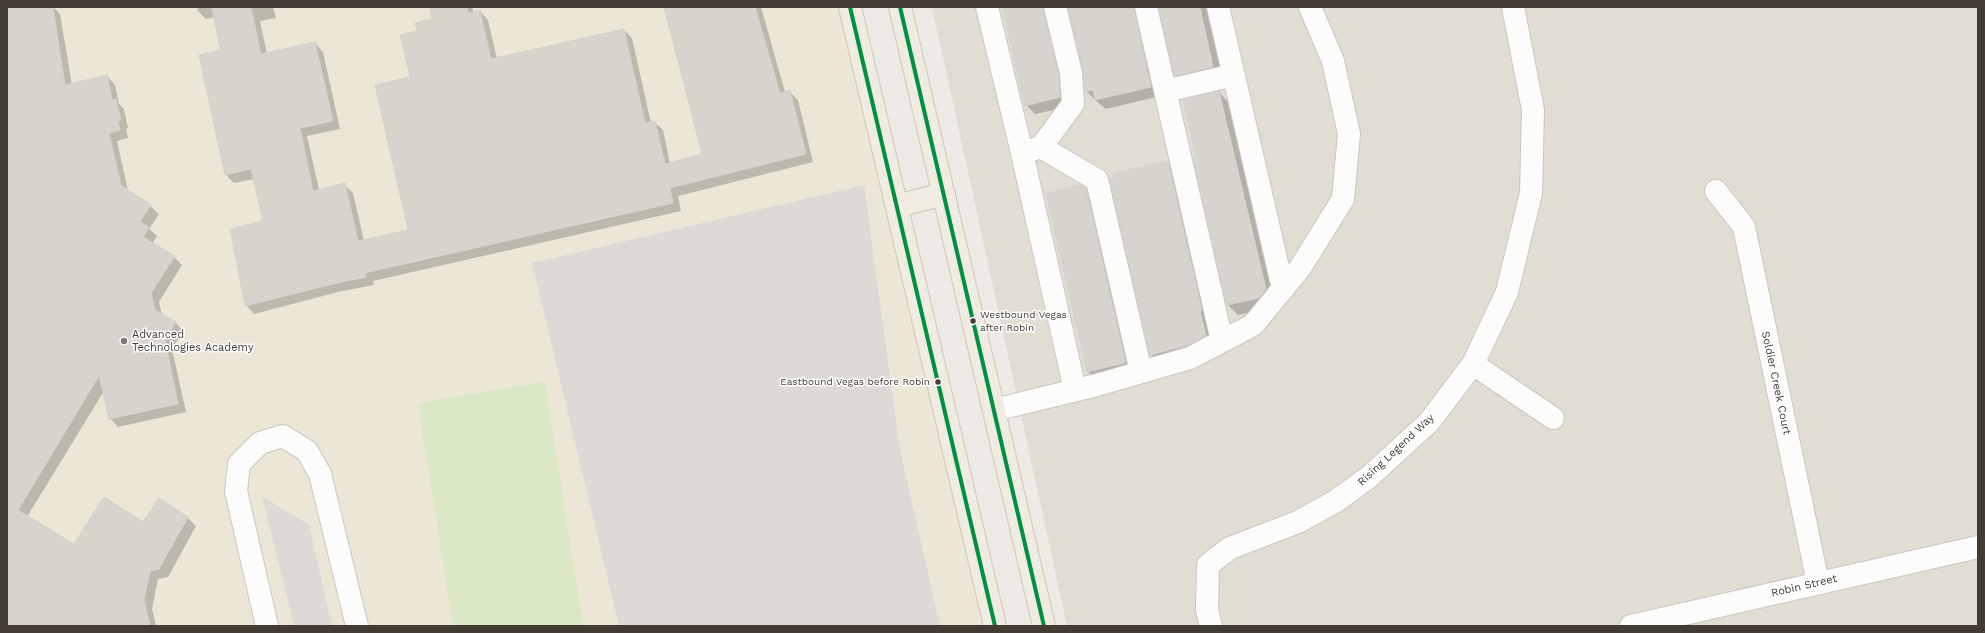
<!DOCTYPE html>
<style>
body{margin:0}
#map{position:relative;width:1985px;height:633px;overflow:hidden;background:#eeebe6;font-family:"Work Sans",sans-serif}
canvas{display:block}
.frame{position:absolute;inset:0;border:8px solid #423c33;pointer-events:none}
</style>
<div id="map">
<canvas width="1985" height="633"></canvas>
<div class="frame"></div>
</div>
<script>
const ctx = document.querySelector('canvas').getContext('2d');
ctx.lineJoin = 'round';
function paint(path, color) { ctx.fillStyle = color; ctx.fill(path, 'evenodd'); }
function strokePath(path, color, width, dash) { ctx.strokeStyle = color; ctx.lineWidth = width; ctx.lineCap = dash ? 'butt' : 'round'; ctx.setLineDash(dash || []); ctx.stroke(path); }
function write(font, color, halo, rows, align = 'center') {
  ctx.font = font + ' "Work Sans",sans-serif'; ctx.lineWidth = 3; ctx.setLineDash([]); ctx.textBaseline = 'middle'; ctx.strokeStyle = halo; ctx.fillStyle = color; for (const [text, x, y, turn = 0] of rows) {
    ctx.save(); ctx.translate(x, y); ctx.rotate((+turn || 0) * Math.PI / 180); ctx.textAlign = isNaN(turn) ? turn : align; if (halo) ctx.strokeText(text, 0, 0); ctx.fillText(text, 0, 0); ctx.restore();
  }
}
const residential = new Path2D(`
 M932 7H1978V626H1067Z`);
const education = new Path2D(`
 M7 7H851L995 626H7Z`);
const green = new Path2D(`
 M545 382 583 626H453L418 403Z`);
const parking = new Path2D(`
 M864 185 900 450 940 626H619L532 263Z
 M262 496 309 525 332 626H294Z`);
const shadow = new Path2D(`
 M7 7H53L60 14 72 85 107 76 115 85 119 104 124 109 128 128 126 129 128 138 117 141 128 191 150 206 159 214 149 229 157 236 152 244 174 257 182 265 159 302 162 315 175 322 183 331 172 349 186 412 118 427 110 418 104 391 27 517 74 546 143 523 187 517 196 526 168 577 158 579 152 609 156 626H7V202L10 197 7 183Z
 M197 7H273L276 18 260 21 267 54 315 43 323 52 340 129 307 136 319 190 344 185 353 193 364 241 409 231 411 78 418 31 434 19 431 7H472L474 13 480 11 488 20 497 59 624 30 632 38 651 123 654 122 663 130 670 164 703 155 677 7H761L785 92 789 91 798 100 813 162 678 196 681 211 373 281 374 285 342 291 254 314 246 305 264 221 254 179 234 183 226 175 222 51 215 17 206 19 198 11Z
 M1004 7H1056L1069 107 1035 114 1026 105Z
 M1069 7H1147L1160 96 1106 109 1095 100 1086 91 1084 70Z
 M1160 7H1207L1222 76 1185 85 1175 75Z
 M1219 92 1229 103 1276 300 1270 308 1238 315 1228 305 1197 156Z
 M1168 162 1178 173 1216 346 1161 365 1151 354Z
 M1085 189 1094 197 1133 371 1096 379 1087 371Z`);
const building = new Path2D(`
 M7 7H53L65 85 107 75 112 100 116 99 121 120 118 121 120 130 109 133 121 185 151 205 140 222 149 227 143 237 175 256 151 293 155 310 176 322 165 340 178 404 109 419 99 376 18 510 74 544 104 497 143 522 159 498 188 517 159 569 150 571 144 600 150 626H7V200L9 197 7 187Z
 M212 7H251L261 54 315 42 333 121 300 128 313 191 345 183 358 241 408 230 375 85 410 77 400 35 417 31 415 23 432 19 430 7H467L468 13 480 10 491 59 624 29 645 123 655 121 665 164 702 154 664 7H755L780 93 790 90 806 154 670 188 673 203 365 273 366 277 333 284 245 306 230 229 263 221 251 169 225 175 199 55 220 50Z
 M1003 7H1043L1059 75 1060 97 1025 106Z
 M1068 7H1134L1151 87 1095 100 1093 90 1085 92 1083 70Z
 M1159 7H1200L1213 67 1175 76Z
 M1219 91 1266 289 1259 298 1227 305 1193 156 1196 155 1183 100Z
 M1168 161 1202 311H1200L1206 336 1185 346 1150 355 1110 179 1114 178 1113 174Z
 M1081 185 1086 188 1125 360V363L1087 372 1046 194Z`);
const minor = new Path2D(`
 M987 7 1022 153 1041 147 1073 104 1071 73 1055 7
 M1146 7 1222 341
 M1218 7 1283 289
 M1165 91 1234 75
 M1041 147 1097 180 1141 372
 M1022 153 1075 390
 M1716 191 1744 227 1818 583
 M1473 364 1553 418
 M994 410 1097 385 1190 358 1253 325 1300 268 1343 199 1349 134 1333 61 1310 7
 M267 626 236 491 239 464 260 443 283 436 307 451 320 474 357 626
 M1211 626 1207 610 1208 565 1230 548 1298 522 1336 501 1369 477 1429 422 1473 364 1507 292 1531 193 1533 110 1513 7
 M1631 626 1978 547`);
const major = new Path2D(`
 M850 7 995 626
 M900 7 1044 626
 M897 206 944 194`);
const bus1 = new Path2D(`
 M850 7 995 626
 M900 7 1044 626`);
const markers = [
 [973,321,3.5,"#423c33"],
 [124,341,4,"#7e7972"],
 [938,382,3.5,"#423c33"]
];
const busNames = [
 ["Westbound Vegas",980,315],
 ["after Robin",980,328],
 ["Eastbound Vegas before Robin",930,382,"right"]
];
const poiNames = [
 ["Advanced",132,335],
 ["Technologies Academy",132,348]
];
const streetNames = [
 ["Soldier Creek Court",1776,383,78],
 ["Rising Legend Way",1396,450,-43],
 ["Robin Street",1804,586,-13]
];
paint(residential, '#e2ddd3');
paint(education, '#ece6d7');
paint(green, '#dae8c5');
paint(parking, '#dddad6');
paint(shadow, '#0003');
paint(building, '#d7d4ce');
strokePath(building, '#d6d2cc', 1);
strokePath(minor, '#cac7c2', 24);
strokePath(major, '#d0c7b3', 24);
strokePath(minor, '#fcfcfb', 22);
strokePath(major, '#f0ece2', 22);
strokePath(bus1, '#009140', 4);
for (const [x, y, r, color] of markers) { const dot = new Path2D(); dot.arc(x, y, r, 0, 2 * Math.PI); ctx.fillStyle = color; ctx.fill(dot); strokePath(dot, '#fff', 1.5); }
write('10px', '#423c33', '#fff', busNames, 'left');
write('11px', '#423c33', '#fff', poiNames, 'left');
write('11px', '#423c33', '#fff', streetNames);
</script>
